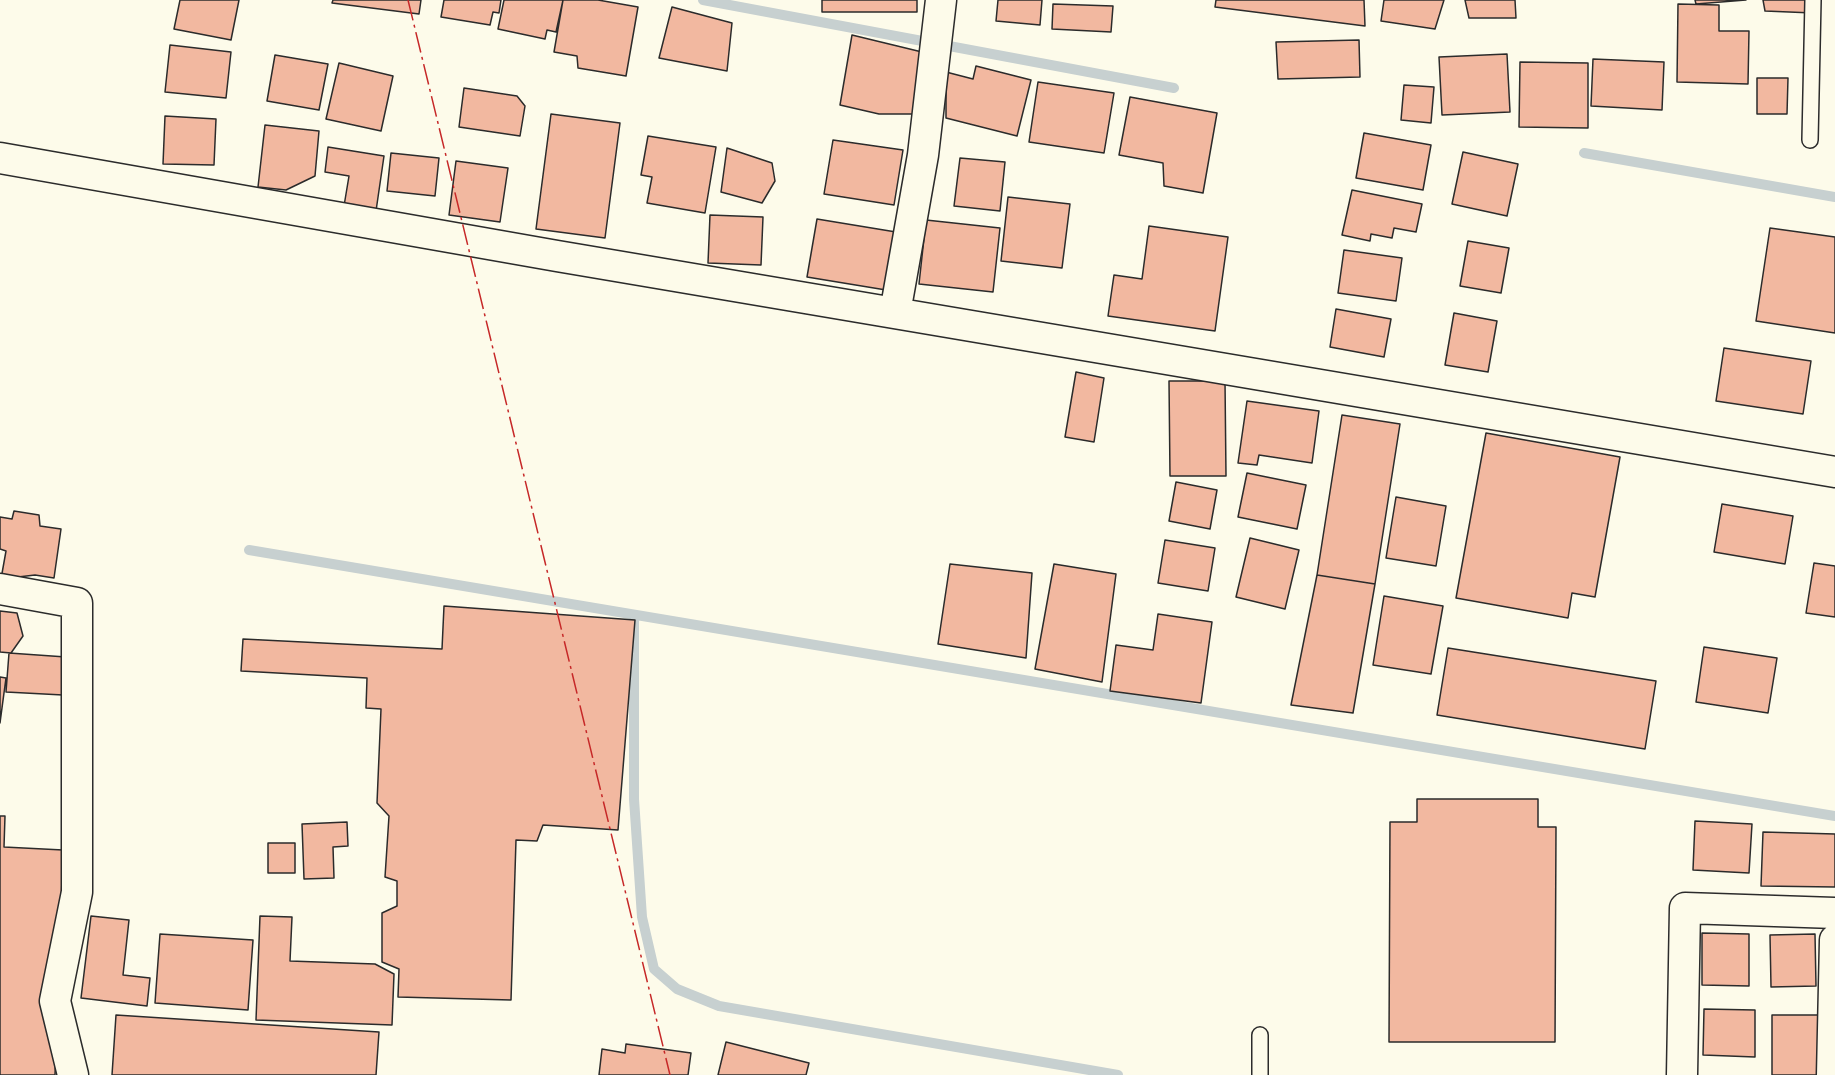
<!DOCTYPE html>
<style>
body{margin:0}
canvas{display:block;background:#fdfbea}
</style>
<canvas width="1835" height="1075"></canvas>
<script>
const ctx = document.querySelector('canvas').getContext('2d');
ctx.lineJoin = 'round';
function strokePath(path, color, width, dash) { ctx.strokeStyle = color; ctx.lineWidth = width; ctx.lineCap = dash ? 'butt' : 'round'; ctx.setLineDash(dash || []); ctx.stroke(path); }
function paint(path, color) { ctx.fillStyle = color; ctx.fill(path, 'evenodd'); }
const stream = new Path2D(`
 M703 0 1174 88
 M1584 153 1835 197
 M249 550 1835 816
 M634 615V799L642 917 654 969 677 989 719 1006 1118 1075`);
const building = new Path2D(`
 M180 0H239L231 40 174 29Z
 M333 0H421L419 14 332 3Z
 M444 0H501L499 13 493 12 490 25 441 17Z
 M504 0H563L556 32 547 30 545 39 498 29Z
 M563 0H598L638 7 626 76 578 68 577 56 554 52Z
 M822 0H917V12H822Z
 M998 0H1042L1040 25 996 21Z
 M1216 0H1364L1365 26 1215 7Z
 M1384 0H1444L1435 29 1381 21Z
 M1465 0H1515L1516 18H1469Z
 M1695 0H1746L1696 4Z
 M1763 0H1813V13L1765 11Z
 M1053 4 1113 6 1111 32 1052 29Z
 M1678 4 1719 5V31H1749L1748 84 1677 82Z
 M672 7 732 23 727 71 659 58Z
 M852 35 922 52 917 114H879L840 105Z
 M1359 40 1360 77 1278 79 1276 42Z
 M170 45 231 52 226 98 165 92Z
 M1507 54 1510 112 1442 115 1439 57Z
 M275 55 328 64 319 110 267 101Z
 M1593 59 1664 62 1662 110 1591 106Z
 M1520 62 1588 63V128L1519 127Z
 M339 63 393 76 381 131 326 119Z
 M976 66 1031 80 1017 136 946 118V72L973 79Z
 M1757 78H1788L1787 114H1757Z
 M1038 82 1114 93 1104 153 1029 142Z
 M1404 85 1434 87 1431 123 1401 120Z
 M464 88 517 96 525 106 520 136 459 127Z
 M1130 97 1217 113 1203 193 1164 186 1163 163 1119 155Z
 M551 114 620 123 605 238 536 229Z
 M165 116 216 119 214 165 163 164Z
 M265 125 319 131 315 176 286 190 258 187Z
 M1364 133 1431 145 1423 190 1356 178Z
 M648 136 716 147 705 213 647 203 652 177 641 175Z
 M833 140 903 150 894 205 824 194Z
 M328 147 384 156 376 211 344 206 349 176 325 172Z
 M727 148 772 163 775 181 762 203 721 192Z
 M1463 152 1518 164 1507 216 1452 204Z
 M391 153 439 158 435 196 387 191Z
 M960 158 1005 162 1000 211 954 206Z
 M456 161 508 168 500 222 449 215Z
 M1352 190 1422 204 1416 232 1394 228 1392 238 1371 234 1370 241 1342 235Z
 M1008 197 1070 204 1062 268 1001 261Z
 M710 215 763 217 761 265 708 263Z
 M817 219 896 232 886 290 807 277Z
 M926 220 1000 228 993 292 919 284Z
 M1149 226 1228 237 1215 331 1108 316 1114 275 1142 279Z
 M1770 228 1835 237V333L1756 321Z
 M1468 241 1509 248 1501 293 1460 286Z
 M1344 250 1402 258 1396 301 1338 293Z
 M1336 309 1391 319 1384 357 1330 347Z
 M1454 313 1497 321 1488 372 1445 365Z
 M1724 348 1811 361 1803 414 1716 401Z
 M1076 372 1104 378 1094 442 1065 437Z
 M1169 381H1225L1226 476H1170Z
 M1247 401 1319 411 1312 463 1259 455 1257 465 1238 463Z
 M1342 415 1400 424 1375 584 1317 575Z
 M1486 433 1620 457 1595 597 1572 593 1568 618 1456 598Z
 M1247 473 1306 485 1297 529 1238 517Z
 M1176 482 1217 490 1210 529 1169 521Z
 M1396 497 1446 506 1436 566 1386 558Z
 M1722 504 1793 516 1785 564 1714 552Z
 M14 511 39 515 40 526 61 529 54 578 35 575 1 579 6 551 0 549V517L12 519Z
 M1250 538 1299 550 1285 609 1236 597Z
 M1165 540 1215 548 1208 591 1158 583Z
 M1814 563 1835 566V617L1806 613Z
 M950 564 1032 573 1026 658 938 644Z
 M1054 564 1116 574 1102 682 1035 669Z
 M1317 575 1375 584 1353 713 1291 705Z
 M1384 596 1443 606 1431 674 1373 665Z
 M444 606 635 620 618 830 543 825 537 841 516 840 511 1000 398 997 399 969 382 962V913L397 906V881L385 877 389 816 377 803 381 709 366 708 367 678 241 671 243 639 442 649Z
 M0 611 17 613 23 636 11 653 0 652Z
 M1158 614 1212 622 1201 703 1110 691 1116 645 1153 650Z
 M1704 647 1777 658 1768 713 1696 702Z
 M1448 648 1656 681 1645 749 1437 715Z
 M9 653 66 657 63 695 6 692Z
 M0 677 6 678 0 723Z
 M1417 799H1538V827H1556L1555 1042H1389L1390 822H1417Z
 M0 816H5L4 847 63 850 55 1075H0Z
 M1695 821 1752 824 1749 873 1693 870Z
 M347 822 348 846 333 847 334 878 304 879 302 824Z
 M1763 832 1835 834V887L1761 886Z
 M268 843H295V873H268Z
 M91 916 129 920 123 975 150 978 147 1006 81 998Z
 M260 916 292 917 290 961 375 964 394 974 392 1025 256 1020Z
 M1702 933 1749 934V986L1702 985Z
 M160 934 253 940 248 1010 155 1003Z
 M1815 934 1816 986 1771 987 1770 935Z
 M1704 1009 1755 1010V1057L1703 1055Z
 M116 1015 379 1032 376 1075H112Z
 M1772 1015H1818V1075H1772Z
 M726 1042 809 1063 806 1075H718Z
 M626 1044 691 1053 688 1075H599L602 1049 625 1053Z`);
const lane = new Path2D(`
 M1810 140 1813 0
 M1260 1075V1035`);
const street = new Path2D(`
 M0 158 557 256 1835 472
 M895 313 923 155 941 0
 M0 589 77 603V892L55 1001 73 1075
 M1682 1075 1685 908 1835 913
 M1832 1075 1835 940`);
const power = new Path2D(`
 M408 0 670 1075`);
strokePath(stream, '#c7d0d0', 10);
paint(building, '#f2b8a0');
strokePath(building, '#2b2b2b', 1.5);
strokePath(lane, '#2b2b2b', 18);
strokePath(street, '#2b2b2b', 33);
strokePath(lane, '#fdfbea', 15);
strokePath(street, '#fdfbea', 30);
strokePath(power, '#c62828', 1.5, [21, 4.5, 3, 4.5]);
</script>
